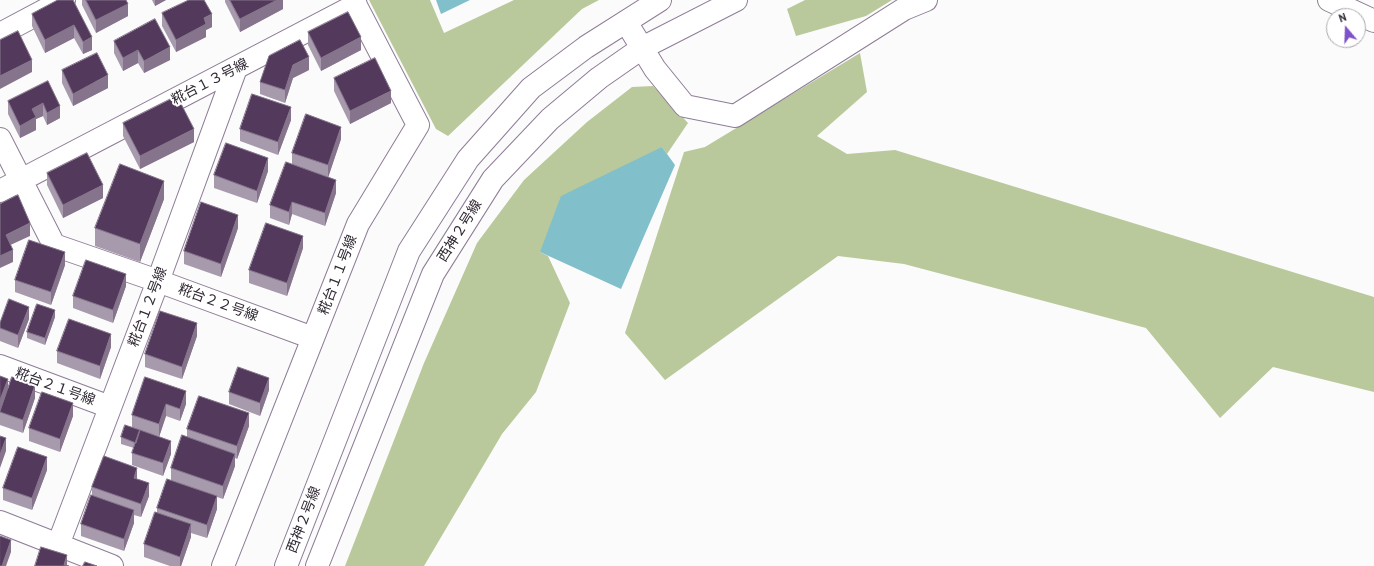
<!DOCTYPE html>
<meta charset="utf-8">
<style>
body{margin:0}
#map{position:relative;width:1374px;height:566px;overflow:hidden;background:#fbfbfb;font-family:"PT Sans",sans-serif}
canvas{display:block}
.north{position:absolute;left:1326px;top:8px;width:40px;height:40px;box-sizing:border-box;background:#fff;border:1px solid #aca9ad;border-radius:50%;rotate:341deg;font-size:11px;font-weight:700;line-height:16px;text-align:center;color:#302833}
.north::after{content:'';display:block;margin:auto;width:14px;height:18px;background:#7f52ca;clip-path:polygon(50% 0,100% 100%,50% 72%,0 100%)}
</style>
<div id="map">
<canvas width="1374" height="566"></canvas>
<div class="north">N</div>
</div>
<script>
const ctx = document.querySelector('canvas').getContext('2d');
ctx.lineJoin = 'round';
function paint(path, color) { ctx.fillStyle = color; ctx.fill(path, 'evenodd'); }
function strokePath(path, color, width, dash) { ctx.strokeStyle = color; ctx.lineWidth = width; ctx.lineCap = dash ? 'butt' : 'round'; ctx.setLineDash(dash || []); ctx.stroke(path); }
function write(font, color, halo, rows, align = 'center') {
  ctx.font = font + ' "PT Sans","Noto Sans JP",sans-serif'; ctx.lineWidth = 4; ctx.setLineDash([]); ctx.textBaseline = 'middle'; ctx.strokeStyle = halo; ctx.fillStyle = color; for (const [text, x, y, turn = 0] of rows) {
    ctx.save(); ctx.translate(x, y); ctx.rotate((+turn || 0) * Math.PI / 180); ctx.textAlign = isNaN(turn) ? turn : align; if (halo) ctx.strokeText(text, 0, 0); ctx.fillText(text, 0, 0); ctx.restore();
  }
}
const forest = new Path2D(`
 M369 0H430L444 33 514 0H599L582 9 448 136 436 129Z
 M805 0H892L866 16 796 36 787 9Z
 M860 53 867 92 817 136 847 154 895 150 1374 297V392L1273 367 1220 418 1146 328 904 264 838 256 665 380 625 333 684 152 705 147Z
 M653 86 688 123 667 154 662 147 540 252 548 256 570 303 536 392 502 434 424 566H345L424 363 477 243 524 180 587 122 632 87Z`);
const water = new Path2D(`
 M436 0H470L441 14Z
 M662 147 675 165 621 289 540 252 561 196Z`);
const minor = new Path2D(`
 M1329 0 1374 21
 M626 22 655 69 685 106 735 116 904 9 926 0
 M0 34 64 0
 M0 139 54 245 158 281 313 338
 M0 191 356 5
 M0 366 110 407
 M0 522 112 566
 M58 545 158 281 236 68
 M223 566 358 224 418 125 353 0`);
const tertiary = new Path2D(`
 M286 566 409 251 468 159 531 88 586 47 660 0
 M317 566 433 274 493 179 550 119 599 78 642 48 736 0`);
const wall = new Path2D(`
 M58 0 92 50 83 54 74 38 45 53 32 26V14Z
 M82 0H126L128 16 96 33 82 5Z
 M152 0H166L155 6Z
 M225 0H283V9L240 32 225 2Z
 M162 13 212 27 206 30V37L176 52 162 26Z
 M308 32 361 50 321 71 308 45Z
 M114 41 170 60 144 73 138 63 123 71 114 53Z
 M62 70 108 88 73 106 62 83Z
 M309 70 293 78 285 103 260 94V82Z
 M334 78 391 103 350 124 334 91Z
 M48 81 60 118 47 125 43 116 36 119V130L20 138 8 114V101Z
 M291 120 278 155 240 141V129Z
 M123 123 194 142 140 169 123 136Z
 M341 139 328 177 336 193 325 226 292 214 289 225 270 218V205L292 164V153Z
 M268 171 257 203 214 188V175Z
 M47 173 103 198 63 218 47 185Z
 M164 199 140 262 95 246V228Z
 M238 228 221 277 184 264V251Z
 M303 248 287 296 249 283V270Z
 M65 265 51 305 15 292V280Z
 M126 286 113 323 73 308V296Z
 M55 317 45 345 27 338V332Z
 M29 319 18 348 0 341V323Z
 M197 336 182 379 145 367V354Z
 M111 347 100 379 57 363V351Z
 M0 376 8 390 35 398 23 433 0 425Z
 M145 377 186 404 180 421 166 416 159 437 171 454 163 476 132 465V453L134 448 121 444V437L132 427V415Z
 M269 390 260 416 229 404V392Z
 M73 416 60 452 29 441V428Z
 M249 426 237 459 235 458V466L223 499 217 497V509L207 538 191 533V537L181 566H170L144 557V544L157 512V508L171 481V468L187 437V429Z
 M47 470 32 510 3 500V488Z
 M137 479 149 496 141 517 134 515V523L124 551 81 536V524L92 496V487Z`);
const shadedWall = new Path2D(`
 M155 0H166L155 6Z
 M277 0H283V9L240 32V19Z
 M128 4V16L96 33V20Z
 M212 14V27L206 30V37L176 52V40L204 18Z
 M74 25V38L45 53V40Z
 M92 37V50L83 54V42Z
 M361 37V50L321 71V58Z
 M170 47V60L144 73V61Z
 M138 50V63L123 71V58Z
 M309 57V70L293 78 285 103V90L293 65Z
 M32 60V72L0 89V76Z
 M108 75V88L73 106V94Z
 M391 91V103L350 124V111Z
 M43 103V116L36 119V130L20 138V126L32 109Z
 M60 106V118L47 125V113Z
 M291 107V120L278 155V142Z
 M341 127V139L328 178V165Z
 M194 129V142L140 169V156Z
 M268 158V171L257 203V191Z
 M336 180V193L325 226V213Z
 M164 181V199L140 262V244Z
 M103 185V198L63 218V205Z
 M292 202V214L289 225V212Z
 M238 215V228L221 277V264Z
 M30 223V236L6 247V235Z
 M303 236V248L287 296V283Z
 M13 250V262L0 268V256Z
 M65 252V265L51 305V292Z
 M126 274V286L113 323V310Z
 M29 307V319L18 348V335Z
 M55 310V317L45 345V338Z
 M197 323V336L182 379V367Z
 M111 334V347L100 379V366Z
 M269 378V390L260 416V403Z
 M8 379V392L0 412V400Z
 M35 385V398L23 433V420Z
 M186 391V404L180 421V409Z
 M73 403V416L60 452V439Z
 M166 404V416L159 437V424Z
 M249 413V426L237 459V446Z
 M6 438V451L0 468V455Z
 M171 441V454L163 476V463Z
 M235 454V466L223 499V486Z
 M47 457V470L32 510V498Z
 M137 468V480L134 478Z
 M149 483V496L141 517V504Z
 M217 496V509L207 538V525Z
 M134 510V523L124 551V539Z
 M191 524V537L181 566H180V557Z
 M11 540V552L6 566H2Z
 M67 555V566H64Z`);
const building = new Path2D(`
 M58 0H73L92 37 83 42 74 25 45 40 32 14Z
 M86 0H126L128 4 96 20Z
 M189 0H204L212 14 204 18 206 24 176 40 162 13Z
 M230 0H277L240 19Z
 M348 12 361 37 321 58 308 32Z
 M155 19 170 47 144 61 138 50 123 58 114 41Z
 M18 31 32 60 0 76V40Z
 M300 40 309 57 293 65 285 90 260 82 269 56Z
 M97 53 108 75 73 94 62 70Z
 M375 58 391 91 350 111 334 78Z
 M48 81 60 106 47 113 43 103 32 109 36 117 20 126 8 101Z
 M252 94 291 107 278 142 240 129Z
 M177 96 194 129 140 156 123 123Z
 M306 114 341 127 328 165 292 153Z
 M226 143 268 158 257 191 214 175Z
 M87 153 103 185 63 205 47 173Z
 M286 162 336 180 325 213 292 202 289 212 270 205Z
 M120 164 164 181 140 244 95 228Z
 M18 195 30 223 6 235 13 250 0 256V204Z
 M201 202 238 215 221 264 184 251Z
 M266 223 303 236 287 283 249 270Z
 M29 240 65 252 51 292 15 280Z
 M86 260 126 274 113 310 73 296Z
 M9 299 29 307 18 335 0 328V323Z
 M37 304 55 310 45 338 27 332Z
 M160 311 197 323 182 367 145 354Z
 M69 319 111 334 100 366 57 351Z
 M238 367 269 378 260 403 229 392Z
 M0 376 8 379 0 400Z
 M12 377 35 385 23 420 0 412Z
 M145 377 186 391 180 409 166 404 159 424 132 415Z
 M42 392 73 403 60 439 29 428Z
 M199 396 249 413 237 446 187 429Z
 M125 425 140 430 136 443 121 437Z
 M140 430 171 441 163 463 132 453Z
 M182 435 235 454 223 486 171 468Z
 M0 436 6 438 0 455Z
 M18 447 47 457 32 498 3 488Z
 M104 456 137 468 134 478 149 483 141 504 92 487Z
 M167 479 217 496 207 525 157 508Z
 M91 495 134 510 124 539 81 524Z
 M155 512 191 524 180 557 144 544Z
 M0 536 11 540 2 566H0Z
 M41 547 67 555 64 565 69 566H35Z
 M85 562 97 566H83Z`);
const streetNames = [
 ["糀台１３号線",210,82,-27],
 ["西神２号線",460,231,-58],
 ["糀台１１号線",338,275,-69],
 ["糀台２２号線",218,303,20],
 ["糀台１２号線",148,307,-69],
 ["糀台２１号線",55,387,20],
 ["西神２号線",304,520,-69]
];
paint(forest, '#b9c99b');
paint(water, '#81bfcb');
strokePath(minor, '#8f7c97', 24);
strokePath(tertiary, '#8f7c97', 24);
strokePath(minor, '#fff', 22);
strokePath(tertiary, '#fff', 22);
paint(wall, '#a79aac');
paint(shadedWall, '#85748c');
paint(building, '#533a5c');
strokePath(building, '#85748c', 1);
write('14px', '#302833', '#fff', streetNames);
</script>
